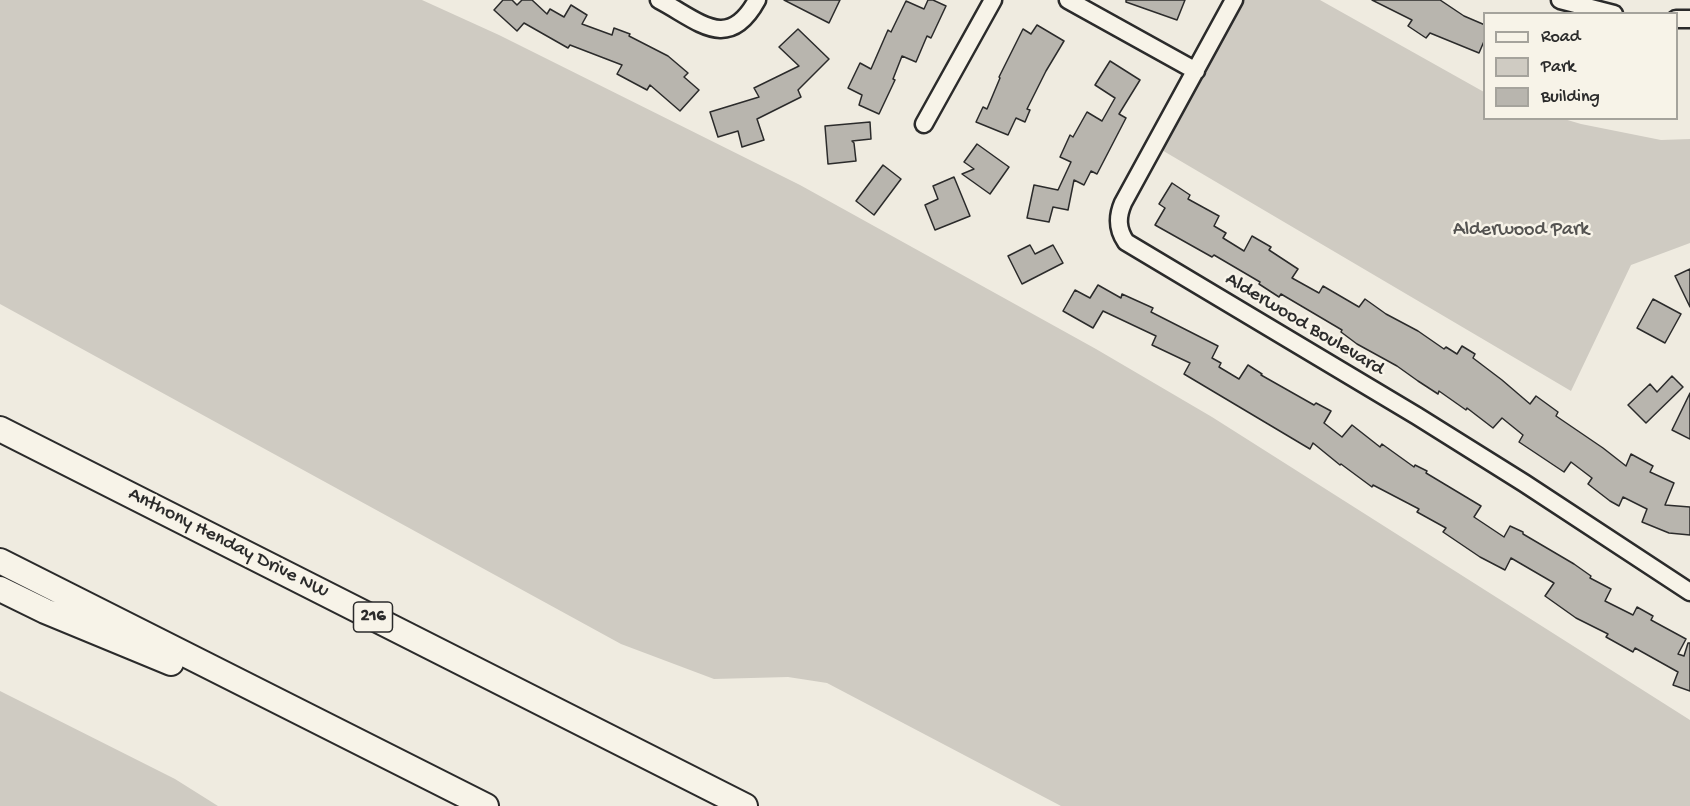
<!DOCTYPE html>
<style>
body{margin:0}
#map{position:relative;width:1690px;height:806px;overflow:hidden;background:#efebe0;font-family:"Gochi Hand",sans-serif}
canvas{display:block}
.legend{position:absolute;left:1483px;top:12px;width:195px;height:108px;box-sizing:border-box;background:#f7f3e8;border:2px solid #a5a39c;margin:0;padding:8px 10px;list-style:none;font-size:18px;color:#2b2b2b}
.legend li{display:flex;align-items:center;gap:12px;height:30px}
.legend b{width:30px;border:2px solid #a5a39c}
</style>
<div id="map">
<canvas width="1690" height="806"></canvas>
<ul class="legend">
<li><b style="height:8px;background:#f7f3e8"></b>Road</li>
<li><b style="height:16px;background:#cfcbc2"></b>Park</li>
<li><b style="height:16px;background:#b8b5ae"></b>Building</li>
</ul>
</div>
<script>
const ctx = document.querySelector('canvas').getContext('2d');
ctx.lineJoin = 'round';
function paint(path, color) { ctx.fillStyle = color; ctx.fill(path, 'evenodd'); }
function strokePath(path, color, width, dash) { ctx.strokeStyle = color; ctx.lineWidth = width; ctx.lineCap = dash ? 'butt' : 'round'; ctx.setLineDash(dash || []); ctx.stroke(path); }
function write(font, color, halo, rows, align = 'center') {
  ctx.font = font + ' "Gochi Hand",sans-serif'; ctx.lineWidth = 5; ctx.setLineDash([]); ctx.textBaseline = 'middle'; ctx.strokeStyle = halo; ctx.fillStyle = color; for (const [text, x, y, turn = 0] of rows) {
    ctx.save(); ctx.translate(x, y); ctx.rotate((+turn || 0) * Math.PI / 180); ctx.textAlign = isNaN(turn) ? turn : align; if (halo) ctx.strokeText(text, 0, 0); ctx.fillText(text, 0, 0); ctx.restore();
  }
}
const green = new Path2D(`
 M0 0H422L499 35 800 185 1096 349 1212 417 1690 720V806H1061L827 683 788 677 714 679 621 644 0 304Z
 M1234 0H1320L1484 92V118L1564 119 1581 124 1661 140 1690 139V243L1631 265 1571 391 1155 146Z
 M0 691 175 779 218 806H0Z`);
const building = new Path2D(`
 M503 0H512L517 5 522 0H532L547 14 550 9 564 17 571 5 587 15 582 24 612 35 614 28 630 34 629 36 668 56 688 73 684 77 699 90 680 111 650 85 647 90 617 74 622 65 570 45 568 48 524 23 517 31 494 10Z
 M784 0H840L829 23Z
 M928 0H933L946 6 931 38 927 36 916 62 902 56 893 79 895 80 879 114 859 105 862 95 848 88 860 63 871 69 888 30 891 32 906 1 924 9Z
 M1126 0H1185L1177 20 1126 2Z
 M1372 0H1440L1464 16 1485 25V39L1479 53 1430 33 1426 38 1408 26 1412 20Z
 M1037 25 1064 41 1046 71 1027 109 1030 110 1025 122 1016 118 1008 135 976 122 983 107 987 109 1000 78 999 77 1023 29 1031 34Z
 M798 29 829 59 798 90 801 97 757 119 764 140 742 147 738 131 718 137 710 112 759 97 754 88 799 66 779 47Z
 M1110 61 1140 80 1119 114 1126 118 1097 174 1091 171 1084 185 1074 180 1068 210 1053 207 1049 222 1027 218 1034 185 1058 190 1071 162 1060 157 1070 135 1073 137 1087 112 1102 121 1115 98 1095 85Z
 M870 122 871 139 852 141 854 143 856 161 828 164 825 126Z
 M977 144 1009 167 990 194 962 174 974 169 964 162Z
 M883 165 901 179 874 215 856 201Z
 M954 177 970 216 935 230 925 205 938 199 933 186Z
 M1172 183 1190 195 1188 199 1219 216 1214 226 1226 233 1223 238 1244 251 1252 236 1271 247 1269 250 1298 269 1292 278 1319 293 1323 286 1359 307 1365 299 1386 314 1418 331 1444 349 1446 347 1457 354 1462 346 1475 354 1473 358 1502 380 1530 404 1536 396 1558 412 1556 416 1603 448 1626 466 1631 454 1653 466 1650 472 1674 483 1665 505 1690 507V535L1669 533 1642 522 1647 509 1623 497 1619 506 1610 501 1588 484 1592 478 1571 462 1564 472 1519 442 1523 435 1502 418 1493 428 1467 408 1466 410 1439 391 1438 394 1418 381 1397 366 1357 344 1341 332 1342 330 1281 294 1279 297 1259 284 1260 282 1214 255 1212 257 1155 225 1165 208 1159 204Z
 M1030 245 1035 254 1053 245 1063 263 1022 284 1008 256Z
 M1690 269V307L1675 276Z
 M1098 285 1121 298 1122 294 1153 308 1151 312 1218 346 1212 358 1221 363 1219 367 1239 379 1248 365 1262 374 1261 375 1314 405 1316 403 1331 411 1324 423 1342 437 1352 425 1380 447 1382 444 1414 467 1415 465 1427 471 1426 473 1481 506 1474 517 1504 537 1510 526 1523 532V534L1574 564 1591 576 1590 578 1611 589 1605 601 1633 615 1637 607 1653 616 1651 620 1686 639 1678 654 1684 656 1688 643H1690V691L1673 685 1678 672 1635 648 1633 652 1606 637 1608 634 1576 618 1545 596 1554 583 1511 558 1505 570 1480 557 1443 532 1446 528 1417 512 1419 509 1373 485 1372 487 1341 464 1340 465 1313 443 1310 449 1184 374 1190 363 1152 345 1156 336 1103 311 1093 328 1063 311 1075 290 1090 298Z
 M1653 299 1681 314 1665 343 1637 328Z
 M1672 376 1683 387 1646 423 1628 405 1650 384 1657 392Z
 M1690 393V439L1672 430Z`);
const minor = new Path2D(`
 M659 0C699 21 728 53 757 0
 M1068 0 1196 71
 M1234 0 1123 203C1117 217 1117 229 1126 242L1417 416 1524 483 1690 592
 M1560 0 1614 14
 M1676 19H1690
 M924 124 993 0`);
const highway = new Path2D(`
 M0 429 745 806
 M0 561 486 806
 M0 589 45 611 171 663`);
const shields = [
 [373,617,39]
];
const shieldNames = [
 ["216",373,617]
];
const parkNames = [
 ["Alderwood Park",1521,231]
];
const streetNames = [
 ["Alderwood Boulevard",1304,325,31],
 ["Anthony Henday Drive NW",228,544,27]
];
paint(green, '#cfcbc2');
paint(building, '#b8b5ae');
strokePath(building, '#2b2b2b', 1.5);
strokePath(minor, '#2b2b2b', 21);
strokePath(highway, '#2b2b2b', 28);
strokePath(minor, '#f7f3e8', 16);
strokePath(highway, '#f7f3e8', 24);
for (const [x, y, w] of shields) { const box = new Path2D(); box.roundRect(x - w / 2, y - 15, w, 30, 4.5); ctx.fillStyle = '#f7f3e8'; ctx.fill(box); strokePath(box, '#2b2b2b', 1.5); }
write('bold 18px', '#2b2b2b', null, shieldNames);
write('20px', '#545351', '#f7f3e8', parkNames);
write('20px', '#2b2b2b', '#f7f3e8', streetNames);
</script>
